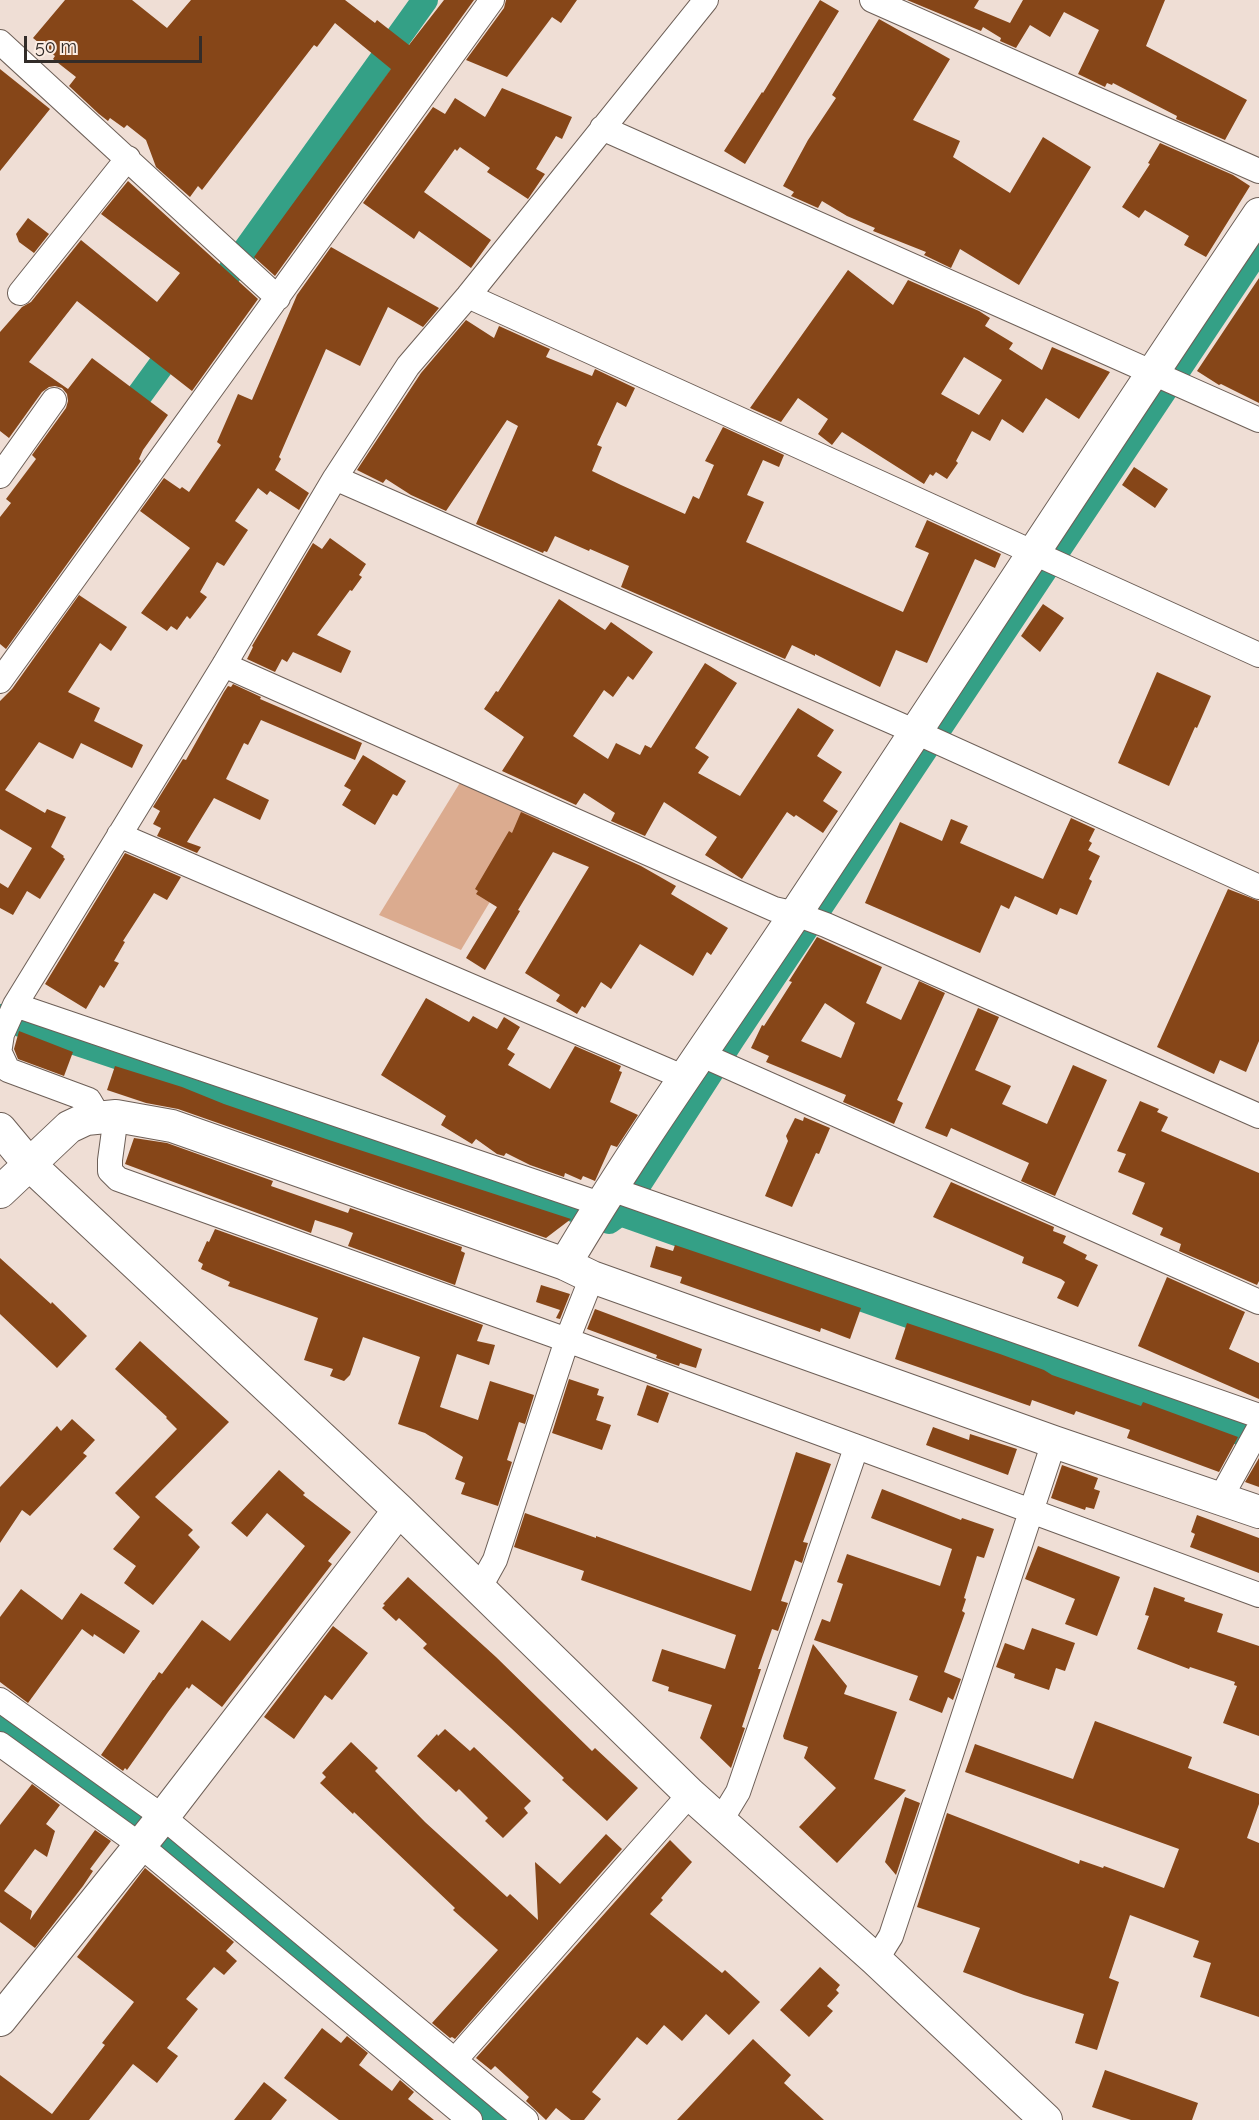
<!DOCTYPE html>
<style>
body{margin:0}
#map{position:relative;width:1259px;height:2120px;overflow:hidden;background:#efded5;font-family:Raleway,sans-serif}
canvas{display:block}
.scale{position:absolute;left:24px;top:36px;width:178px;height:27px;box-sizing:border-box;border:3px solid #322c29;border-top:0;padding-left:8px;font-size:18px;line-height:21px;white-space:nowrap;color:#322c29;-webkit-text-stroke:4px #fcece2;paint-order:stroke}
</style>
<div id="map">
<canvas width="1259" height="2120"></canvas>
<div class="scale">50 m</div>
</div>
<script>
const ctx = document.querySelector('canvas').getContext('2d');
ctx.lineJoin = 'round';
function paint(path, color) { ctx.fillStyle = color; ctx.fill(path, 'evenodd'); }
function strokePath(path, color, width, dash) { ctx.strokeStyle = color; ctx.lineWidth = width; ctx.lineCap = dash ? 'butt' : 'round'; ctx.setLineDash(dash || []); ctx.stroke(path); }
const green = new Path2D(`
 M469 768 548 805 461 950 379 915Z`);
const canal = new Path2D(`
 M224 280 425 0
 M119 423 181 338
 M0 1017 609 1221 620 1213 1259 1439
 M620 1213 732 1039 1259 248
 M0 1725 165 1844 498 2120`);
const building = new Path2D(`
 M65 0H132L167 28 191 0H345L375 23 377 20 409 45 444 0H474L275 276 254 257 391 69 335 23 317 47 314 45 202 190 198 186 190 197 156 167 146 140 127 125 124 128 110 118 108 121 99 114 69 86 76 77 53 59 55 56 33 38Z
 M506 0H577L561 23 552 17 507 77 466 60 504 8Z
 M820 0 839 11 745 164 724 151 762 92 763 93Z
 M907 0H979L974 8 1010 23 1023 0H1165L1146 46 1247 100 1225 140 1176 119 1177 116 1113 83 1112 85 1107 83 1105 87 1078 74 1099 30 1064 12 1050 37 1030 25 1016 48 1000 41 1001 38 983 27 981 31Z
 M879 19 950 59 913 120 960 141 953 157 1010 193 1043 137 1091 167 1019 285 960 249 951 268 924 255 926 252 873 231 875 228 847 216 822 201 818 208 791 196 794 192 783 186 808 140 836 98 832 95Z
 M0 69 50 109 0 171Z
 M502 88 572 117 562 139 556 136 536 169 545 174 528 199 487 172 490 168 460 147 457 151 455 149 424 192 491 240 471 268 419 231 414 239 363 203 433 107 445 114 455 98 485 117Z
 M1160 143 1233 175 1250 186 1206 257 1184 245 1189 236 1145 210 1139 218 1122 207 1150 164 1148 163Z
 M128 181 258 299 192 391 77 301 29 362 68 389 92 358 168 415 143 450 139 459 141 461 6 649 0 644V517L11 503 6 499 36 459 32 455 66 408 68 401 67 394 62 388 55 386 49 387 42 392 9 438 0 431V332L22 307 31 302 81 240 157 302 180 273 101 214Z
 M28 218 49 234 34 253 19 242 16 234Z
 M331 247 439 308 423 327 388 307 360 366 326 349 279 457 281 459 275 470 309 493 299 510 270 491 267 495 258 488 235 521 248 530 224 566 217 562 200 592 207 597 190 619 187 616 177 630 171 626 167 631 141 613 190 548 140 511 164 478 180 489 182 487 189 492 221 445 217 442 238 394 252 400 297 295Z
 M848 270 893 305 908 280 979 311 990 318 985 326 1013 343 1009 349 1042 370 1052 347 1110 372 1079 419 1046 398 1023 433 1002 419 990 441 972 431 956 461 958 463 947 479 936 472 933 476 930 474 924 484 842 432 832 445 818 434 828 419 798 398 781 422 750 408ZM964 357 1002 380 979 415 941 394Z
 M1259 278V403L1221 384 1219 385 1197 371Z
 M466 320 494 338 499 326 550 349 546 357 592 376 595 369 635 388 626 407 617 402 597 445 602 447 592 471 621 485 685 514 693 496 699 499 714 465 705 461 723 427 784 455 779 467 763 460 747 495 764 502 746 542 903 612 929 553 915 547 927 520 1001 554 995 568 975 559 927 663 896 650 880 687 815 654V656L792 645 785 659 621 587 629 566 590 549 589 551 555 536 547 552 544 551 543 553 476 524 518 426 507 420 446 511 411 495 386 479 383 483 357 470 421 373Z
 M1134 467 1168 489 1155 508 1122 485Z
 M330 538 366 564 359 575 362 577 352 591 350 590 317 635 351 651 341 673 293 652 287 662 282 659 275 672 247 659 253 647 252 646 313 543 322 549Z
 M79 595 127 627 111 651 100 643 68 692 100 708 94 721 143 745 132 768 81 743 73 759 39 742 5 790 45 813 47 809 66 817 51 847 64 856 63 857 65 859 40 899 27 891 13 915 0 908V883L8 888 32 848 0 829V701L12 689Z
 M559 599 605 630 611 622 653 652 633 680 628 676 613 697 604 690 573 736 608 759 616 743 640 755 645 745 651 748 705 663 737 683 695 748 709 757 698 773 740 796 798 708 834 730 817 756 842 772 823 801 838 811 823 833 796 815 794 817 787 812 742 879 705 855 717 837 664 802 645 836 611 821 615 813 584 793 576 805 502 771 524 737 484 709 496 691 498 692Z
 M1043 604 1064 618 1040 652 1021 636Z
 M1157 672 1211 696 1197 728 1195 727 1169 786 1118 763Z
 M233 684 261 697 260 699 362 743 355 760 261 720 248 745 244 743 226 779 269 800 260 820 214 798 187 842 201 847 197 853 157 836 161 828 153 824 160 811 153 807 183 759 186 760 224 692 228 686 231 687Z
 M363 755 406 781 397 796 393 794 375 825 342 805 351 790 344 786Z
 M521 812 641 866 676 886 671 894 728 928 711 955 707 952 693 976 640 944 611 989 601 982 585 1008 582 1006 577 1014 556 1001 560 995 525 973 589 867 553 852 518 910 520 911 485 970 466 958 497 907 476 894 478 891 475 889 509 831 512 833Z
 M1071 818 1095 829 1089 841 1092 843 1088 850 1100 856 1089 879 1092 881 1077 915 1060 908 1057 915 1015 896 1009 909 1001 905 980 953 865 903 900 822 942 841 951 819 968 826 960 843 1043 879Z
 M125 853 181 877 167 900 154 893 123 941 125 942 114 961 119 963 104 988 100 985 86 1009 45 984Z
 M1228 889 1259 901V1041L1246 1072 1220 1060 1214 1074 1157 1047Z
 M817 937 882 967 866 1003 901 1020 919 981 945 993 897 1100 903 1103 894 1124 843 1102 846 1095 766 1062 769 1056 751 1048 762 1025 764 1026 792 982 789 981ZM825 1003 855 1023 841 1058 801 1041Z
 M426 998 469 1022 473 1016 497 1029 504 1017 520 1027 507 1049 515 1054 508 1065 550 1089 575 1046 621 1066 619 1071 622 1072 610 1102 638 1115 617 1147 611 1145 595 1181 583 1176 581 1180 565 1173 564 1177 530 1165 506 1153 504 1156 497 1154 476 1139 472 1144 441 1125 446 1116 381 1075Z
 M978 1008 999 1017 975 1070 1011 1086 1002 1104 1047 1124 1073 1065 1107 1080 1055 1196 1021 1181 1029 1163 951 1128 947 1137 925 1128Z
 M19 1031 73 1052 64 1076 18 1059 14 1049Z
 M115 1066 182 1087 224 1104 326 1139 571 1219 546 1238 178 1109 146 1103 107 1090Z
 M1140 1101 1159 1109 1157 1112 1168 1117 1161 1131 1259 1173V1281L1257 1285 1179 1251 1181 1244 1160 1235 1163 1228 1132 1214 1145 1183 1118 1172 1126 1154 1117 1151Z
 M804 1117 830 1128 819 1154 816 1153 792 1207 765 1196 788 1141 786 1136 795 1118 803 1121Z
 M134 1138 167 1143 273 1181 271 1186 348 1213 350 1208 462 1247 461 1251 465 1253 455 1285 348 1246 353 1233 343 1229 315 1220 311 1233 125 1164Z
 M951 1182 1054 1227 1053 1231 1066 1236 1063 1243 1087 1255 1085 1259 1098 1265 1078 1307 1057 1298 1065 1282 1061 1279 1022 1263 1024 1257 933 1217Z
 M215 1229 483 1325 477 1341 495 1345 489 1365 457 1354 440 1407 478 1420 490 1381 534 1395 525 1424 519 1422 507 1460 512 1462 498 1506 461 1494 465 1483 455 1479 463 1457 425 1433 398 1424 420 1357 363 1337 350 1375 344 1381 330 1376 333 1369 304 1360 318 1318 228 1286 230 1282 201 1269 203 1264 198 1261 207 1241 209 1242Z
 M675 1245 861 1308 850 1339 821 1328 820 1332 680 1283 682 1277 650 1267 656 1246 673 1251Z
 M0 1258 51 1304 52 1302 87 1336 57 1368 0 1314Z
 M1167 1277 1245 1312 1229 1349 1259 1363V1399L1138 1346Z
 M541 1285 570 1294 560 1319 556 1318 560 1310 536 1302Z
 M595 1309 702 1349 696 1368 680 1363 679 1366 656 1358 657 1355 587 1329Z
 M907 1323 1000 1354 1044 1370 1052 1375 1141 1406 1143 1402 1238 1437 1219 1472 1127 1438 1130 1430 1076 1411 1074 1415 1032 1400 1030 1406 895 1359Z
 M140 1341 229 1422 155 1497 193 1530 188 1535 200 1547 153 1605 124 1583 136 1566 113 1549 140 1517 115 1493 177 1429 166 1418 167 1417 115 1369Z
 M569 1379 599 1389 597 1395 604 1397 596 1420 611 1425 602 1450 552 1433Z
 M647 1385 669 1393 658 1423 637 1415Z
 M72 1419 95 1440 83 1453 87 1456 30 1516 22 1510 0 1543V1487L57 1426 61 1431Z
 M933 1427 969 1440 970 1434 1017 1449 1008 1475 926 1445Z
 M796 1452 831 1464 803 1542 808 1543 802 1563 795 1560 781 1601 788 1603 778 1631 772 1629 758 1669H761L742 1727 745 1728 731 1768 700 1738 712 1705 668 1691 669 1687 652 1681 662 1649 725 1669 736 1635 581 1580 584 1571 514 1547 525 1513 596 1538V1536L751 1591Z
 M1259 1458V1487L1245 1482Z
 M1062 1465 1098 1478 1094 1489 1100 1491 1094 1509 1086 1507 1085 1510 1051 1498Z
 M279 1470 305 1493 303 1495 351 1532 328 1561 332 1564 222 1707 192 1684 189 1689 187 1687 168 1712 127 1770 125 1768 123 1771 101 1755 153 1680H154L159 1672 162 1674 202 1620 230 1641 305 1546 267 1513 247 1537 231 1523Z
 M882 1489 961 1520 962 1518 994 1529 984 1558 977 1556 964 1598 966 1599 962 1611 965 1613 944 1672 961 1679 953 1700 948 1697 942 1713 909 1700 918 1676 814 1640 822 1619 830 1622 843 1584 837 1582 847 1554 940 1586 952 1549 871 1518Z
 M1197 1515 1259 1538V1573L1190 1547 1195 1534 1191 1532Z
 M1038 1546 1120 1577 1097 1636 1065 1624 1075 1599 1025 1579Z
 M408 1577 496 1657 592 1751 595 1748 638 1788 607 1821 562 1780 564 1778 511 1728 423 1648 427 1644 399 1618 396 1621 382 1608 385 1605 383 1604Z
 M1154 1587 1185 1598 1184 1601 1223 1614 1217 1632 1259 1646V1736L1223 1723 1237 1686 1234 1685 1235 1682 1190 1667 1189 1669 1137 1649 1149 1616 1145 1615Z
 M21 1589 62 1620 81 1593 140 1631 124 1654 94 1634 93 1637 82 1629 28 1703 0 1682V1617Z
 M333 1626 368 1653 332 1700 325 1695 294 1739 264 1717Z
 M1032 1628 1075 1643 1065 1671 1056 1668 1049 1690 1014 1678 1015 1674 996 1667 1005 1643 1024 1650Z
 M813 1644 847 1686 844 1694 897 1712 874 1779 906 1790 837 1863 799 1827 836 1788 804 1758 808 1747 784 1739 783 1736Z
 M1095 1721 1192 1757 1188 1768 1259 1794V1804L1247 1838 1259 1843V2017L1200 1997 1211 1963 1193 1957 1199 1941 1130 1915 1109 1978 1119 1982 1097 2050 1075 2043 1084 2014 1024 1995 963 1972 980 1928 917 1907 947 1813 1079 1864 1080 1860 1103 1868 1104 1866 1164 1888 1179 1849 965 1772 975 1744 1073 1779Z
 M445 1729 470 1751 474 1747 531 1801 524 1808 528 1813 503 1838 485 1821 488 1818 459 1789 456 1792 417 1756 437 1734 438 1736Z
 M351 1742 378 1768 375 1771 425 1822 507 1897 510 1894 538 1920 535 1862 560 1884 606 1834 622 1849 455 2039 452 2037 450 2038 432 2023 498 1950 453 1910 455 1908 354 1812 353 1814 320 1783 326 1777 322 1773Z
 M32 1784 60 1805 46 1824 55 1831 47 1857 35 1849 4 1891 32 1911 30 1920 95 1830 111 1841 90 1869 93 1871 83 1886 35 1948 0 1922V1825Z
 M905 1797 920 1803 896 1875 885 1862Z
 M670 1840 692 1862 661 1898 663 1900 650 1914 722 1973 725 1970 760 2002 729 2035 706 2014 682 2041 664 2025 647 2045 637 2037 592 2092 601 2099 584 2120H571L556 2108 546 2120 526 2101 529 2097 495 2066 491 2070 476 2058Z
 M145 1868 234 1942 226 1951 237 1961 224 1975 214 1967 186 1999 198 2009 167 2048 178 2056 157 2083 133 2064 89 2120H0V2075L52 2114 105 2045 102 2043 134 2002 77 1957Z
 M820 1967 840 1985 836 1990 839 1993 827 2006 833 2011 809 2037 780 2010Z
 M322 2028 341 2043 347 2036 368 2053 359 2065 392 2091 400 2080 414 2092 408 2099 434 2120H339L284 2078Z
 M753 2039 791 2075 784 2083 824 2120H677Z
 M1105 2070 1198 2103 1192 2120H1131L1092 2107Z
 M264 2082 287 2100 271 2120H234Z`);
const minor = new Path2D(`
 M872 0 1259 171
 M0 42 278 298
 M602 128 1259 420
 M20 293 128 158
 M468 296 1259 655
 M0 476 54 400
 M335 478 916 732 1259 887
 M224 665 774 909 796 914 826 925 1259 1116
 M0 681 492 0
 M119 835 685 1078
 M15 1005 600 1204
 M0 1047 2 1034 15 1005 224 665 335 478 408 366 468 296 706 0
 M0 1053 8 1070 89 1100 99 1117
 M700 1054 1259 1302
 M116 1116 110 1160V1171L118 1179 567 1340 1259 1595
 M611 1189 1259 1416
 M1220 1499 1259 1428
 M480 1587 495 1560 567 1340 592 1277
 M0 1700 163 1817 526 2120
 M0 1744 140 1845 470 2120
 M721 1820 738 1792 856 1448
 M876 1960 891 1936 1054 1442
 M455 2060 690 1794`);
const tertiary = new Path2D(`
 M0 1129 30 1165 399 1510 690 1794 876 1960 1046 2120
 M0 1192 69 1127 86 1119 116 1116 172 1126 565 1264 592 1277 1054 1442 1259 1512
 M565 1264C637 1142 720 1028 798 910 952 678 1103 445 1259 214
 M0 2020 163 1817 399 1510`);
paint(green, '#dbab8f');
strokePath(canal, '#34a086', 26);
paint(building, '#864618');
strokePath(minor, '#6d5f57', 26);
strokePath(tertiary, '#6d5f57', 34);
strokePath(minor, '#fff', 24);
strokePath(tertiary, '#fff', 32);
</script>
